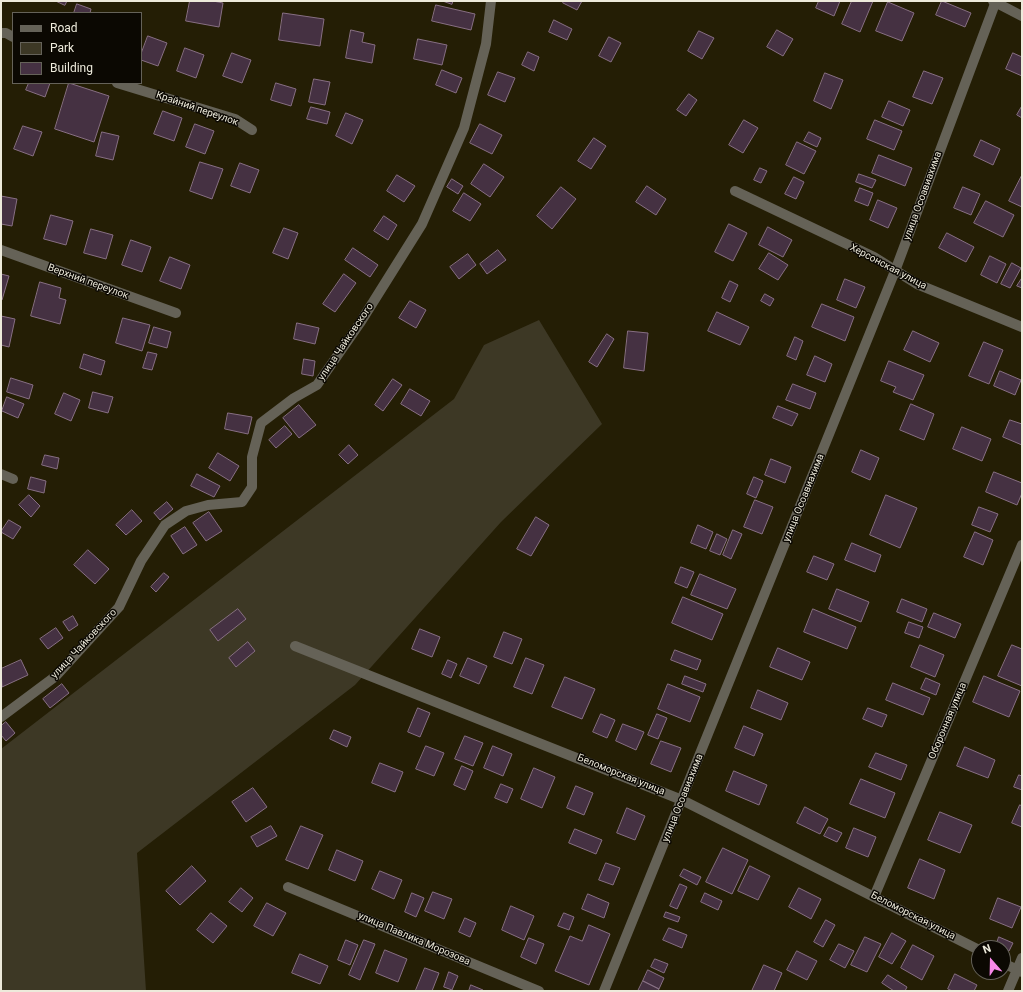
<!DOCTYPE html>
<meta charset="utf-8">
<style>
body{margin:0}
#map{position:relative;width:1023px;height:992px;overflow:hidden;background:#241e05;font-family:Roboto,sans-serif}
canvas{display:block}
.frame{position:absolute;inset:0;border:2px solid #edeadb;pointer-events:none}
.legend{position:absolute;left:12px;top:12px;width:130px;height:72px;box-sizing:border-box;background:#0b0802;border:1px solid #656259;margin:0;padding:5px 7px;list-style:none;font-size:12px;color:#edeadb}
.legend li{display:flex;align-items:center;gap:8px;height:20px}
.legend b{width:20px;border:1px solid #656259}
.north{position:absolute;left:971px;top:940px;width:40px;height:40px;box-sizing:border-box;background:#0b0802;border:1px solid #656259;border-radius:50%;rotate:340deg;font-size:11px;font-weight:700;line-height:16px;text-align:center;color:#edeadb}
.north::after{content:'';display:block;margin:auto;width:14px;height:18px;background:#f888e9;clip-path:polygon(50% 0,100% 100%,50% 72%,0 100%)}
</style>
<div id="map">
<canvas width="1023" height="992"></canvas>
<div class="frame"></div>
<ul class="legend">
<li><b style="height:5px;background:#656257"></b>Road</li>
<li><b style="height:11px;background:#3d3825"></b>Park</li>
<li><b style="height:11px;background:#453142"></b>Building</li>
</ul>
<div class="north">N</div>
</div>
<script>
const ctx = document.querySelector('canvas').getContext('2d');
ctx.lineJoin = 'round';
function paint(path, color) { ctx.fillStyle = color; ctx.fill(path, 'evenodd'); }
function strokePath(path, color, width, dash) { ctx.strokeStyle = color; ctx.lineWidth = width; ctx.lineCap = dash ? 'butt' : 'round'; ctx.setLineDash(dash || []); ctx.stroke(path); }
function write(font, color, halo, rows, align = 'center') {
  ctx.font = font + ' Roboto,sans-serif'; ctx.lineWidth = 3; ctx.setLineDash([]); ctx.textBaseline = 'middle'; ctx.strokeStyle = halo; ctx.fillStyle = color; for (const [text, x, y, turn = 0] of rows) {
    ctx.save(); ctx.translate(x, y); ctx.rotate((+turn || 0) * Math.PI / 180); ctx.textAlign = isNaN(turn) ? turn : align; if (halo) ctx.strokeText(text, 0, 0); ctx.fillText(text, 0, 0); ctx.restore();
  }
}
const green = new Path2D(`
 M539 320 602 424 501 522 355 685 137 853 146 991H1V749L454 399 484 345Z`);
const building = new Path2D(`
 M56 1H67L65 5Z
 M190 1H213L223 3 219 27 186 21Z
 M443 1H453L452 4Z
 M564 1H582L577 10 563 3Z
 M819 1H840L834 16 816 8Z
 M852 1H873L860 32 842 24Z
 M942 1 971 13 965 27 936 15Z
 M888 2 914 13 902 41 876 31Z
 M77 4 91 9 90 13H74Z
 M436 5 475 14 471 30 432 21Z
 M283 13 324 19 320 46 279 40Z
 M554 20 572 29 567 40 549 32Z
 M351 30 364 33 362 42 375 45 372 63 346 58Z
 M777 30 793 39 783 56 767 47Z
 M699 31 714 38 702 59 688 51Z
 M148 36 167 43 158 66 141 60V54Z
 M609 37 621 43 611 62 599 56Z
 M418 39 447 45 442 65 414 59Z
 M185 48 204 55 196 78 177 71Z
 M528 52 539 57 534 71 522 65Z
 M232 53 251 60 242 83 223 76Z
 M1013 53 1022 57V76L1006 69Z
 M442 70 462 78 456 93 436 85Z
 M924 71 943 78 932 104 913 97Z
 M498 72 515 78 505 102 488 95Z
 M825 73 843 80 831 109 814 101Z
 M314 79 330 82 325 105 309 102Z
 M29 83H50L45 97 26 90Z
 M69 83 109 96 94 142 55 129Z
 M276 83 296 89 291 106 271 100Z
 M689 94 697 100 686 116 677 110Z
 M889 101 910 110 903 126 882 117Z
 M1022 106V118L1017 115Z
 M311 107 330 112 327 124 307 119Z
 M163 111 182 118 174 141 154 134Z
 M346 113 363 120 352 144 336 136Z
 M744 120 758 128 743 153 729 145Z
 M875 120 902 131 894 150 867 139Z
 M195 124 214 131 205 154 186 147Z
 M480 124 502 135 492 154 470 143Z
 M23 126 42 132 33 156 14 149Z
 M102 132 119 136 113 160 96 156Z
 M809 132 821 138 817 147 804 141Z
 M594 138 606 146 591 169 578 161Z
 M981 140 1000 149 993 165 974 156Z
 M797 142 816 151 804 174 786 165Z
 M879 155 912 168 905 186 872 173Z
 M200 162 223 169 212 199 190 191Z
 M240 163 259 170 250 193 231 186Z
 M484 164 504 177 490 197 471 184Z
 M760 168 767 171 761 183 754 180Z
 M859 174 876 180 872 188 856 182Z
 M397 175 415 186 404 202 387 191Z
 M1022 175V207L1009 201Z
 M794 177 804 182 796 199 785 194Z
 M452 179 463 186 458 194 447 187Z
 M647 186 666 199 656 215 636 202Z
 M561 187 576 199 552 229 537 216Z
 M963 187 980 194 971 215 954 208Z
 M860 188 873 193 868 206 855 201Z
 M464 193 481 204 470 221 453 211Z
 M1 196 17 199 12 226 1 224Z
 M878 200 897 208 888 228 870 220Z
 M986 201 1014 215 1003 237 974 223Z
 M51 215 73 221 66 245 44 239Z
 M384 216 397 225 388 240 374 231Z
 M729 224 747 233 733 261 715 252Z
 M768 227 792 240 783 257 759 245Z
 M284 228 298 233 288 259 273 253Z
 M91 229 113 235 106 259 84 253Z
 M947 233 974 247 966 262 939 248Z
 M131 240 151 247 142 272 122 265Z
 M353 248 378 265 370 277 345 260Z
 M498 250 506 260 487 274 480 264Z
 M769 253 788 265 778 280 759 269Z
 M468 254 476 265 459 279 450 267Z
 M990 256 1006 264 997 283 981 275Z
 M170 257 190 265 181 289 160 281Z
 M1012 263 1021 268 1010 288 1001 284Z
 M1 274 9 276 2 300H1Z
 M344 274 356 283 335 312 323 304Z
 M1022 278V288L1017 286Z
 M845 279 865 287 856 308 837 300Z
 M730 281 738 285 730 302 722 298Z
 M40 282 61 288 59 298 66 300 60 324 31 316Z
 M765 294 774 299 770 306 761 301Z
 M410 301 426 310 416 328 399 318Z
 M822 304 854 317 845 341 812 327Z
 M717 312 749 327 740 345 708 331Z
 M1 316 15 319 9 347 1 345Z
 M123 318 150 325 142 351 116 343Z
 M297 323 319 328 315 344 294 339Z
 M154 327 171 332 167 348 149 343Z
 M628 331 648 333 644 371 624 368Z
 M913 331 939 343 930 362 904 350Z
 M607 334 614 339 597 367 589 362Z
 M795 337 803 341 796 360 787 356Z
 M984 342 1003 350 989 384 969 376Z
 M148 352 157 354 152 370 143 368Z
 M84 354 105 361 101 375 80 368Z
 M815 356 832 364 825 382 807 375Z
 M304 359 315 361 313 376 302 374Z
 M889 361 924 375 913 400 893 392 896 387 881 381Z
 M1000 371 1021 380 1015 395 994 386Z
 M11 378 33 385 29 399 7 392Z
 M393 379 402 385 383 411 375 405Z
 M793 384 816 393 810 409 786 400Z
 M410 389 430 401 421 416 401 404Z
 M93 392 113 397 108 413 89 408Z
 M64 393 80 400 71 421 55 414Z
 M7 397 24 404 18 418 2 411Z
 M911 404 934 414 924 440 900 430Z
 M299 405 316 425 299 438 283 418Z
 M778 406 798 414 792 426 773 418Z
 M228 413 252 417 248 434 225 429Z
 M1010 420 1022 424V445L1003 437Z
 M285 426 292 434 276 448 269 440Z
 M962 427 991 439 982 461 953 449Z
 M349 445 358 455 348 464 339 455Z
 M861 450 879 458 870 480 852 472Z
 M218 453 239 466 230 481 209 468Z
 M45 455 59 458 57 469 42 465Z
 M771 459 791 467 785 483 765 475Z
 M994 472 1022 483V493L1017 505 986 492Z
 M197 474 220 486 214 497 191 486Z
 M31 477 46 481 44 493 28 489Z
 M754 477 763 481 756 498 747 494Z
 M29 495 40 506 31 517 19 505Z
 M886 495 917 508 900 548 870 535Z
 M755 500 773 507 762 534 744 527Z
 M167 502 173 509 160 520 154 513Z
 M979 507 998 514 990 532 972 525Z
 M132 510 142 521 126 535 116 525Z
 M209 512 222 531 206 541 193 523Z
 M536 517 549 525 531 556 517 549Z
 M9 520 21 527 13 539 1 532Z
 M698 525 713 532 706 549 691 543Z
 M185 527 197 545 183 554 171 536Z
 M733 530 742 534 731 559 723 555Z
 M975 532 993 540 983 565 964 557Z
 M717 534 727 539 720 555 710 551Z
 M852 543 881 555 875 572 845 560Z
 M88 550 109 569 95 584 74 565Z
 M814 556 834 564 827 580 807 572Z
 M681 567 694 572 687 588 675 583Z
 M164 573 169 577 156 592 151 587Z
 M700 574 736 589 727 609 691 595Z
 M837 589 869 602 861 622 829 609Z
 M683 597 723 614 712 640 672 623Z
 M902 599 927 609 922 622 897 612Z
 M238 609 246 619 218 641 210 630Z
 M813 609 856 627 847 649 804 632Z
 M934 613 961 624 955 638 928 627Z
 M73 616 78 625 69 631 63 622Z
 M909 622 923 627 919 638 905 633Z
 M56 628 63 638 48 649 40 639Z
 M420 629 440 637 432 657 412 649Z
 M504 632 522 639 512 664 494 657Z
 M248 642 255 651 236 667 229 658Z
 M920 645 944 655 935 677 911 667Z
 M1012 645 1022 649V686L998 676Z
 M778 648 810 662 802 680 770 667Z
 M675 650 701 660 697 670 671 660Z
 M468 658 487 666 479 684 460 676Z
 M526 658 544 665 532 694 514 687Z
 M21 660 28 675 2 687 1 669Z
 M448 660 457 664 451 678 442 674Z
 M685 676 706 684 703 692 682 684Z
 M984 676 1020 691 1009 717 973 702Z
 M565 677 595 689 582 719 552 707Z
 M926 678 940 684 936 695 921 689Z
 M893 683 930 698 923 715 886 700Z
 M62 684 69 693 50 708 43 699Z
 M668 684 700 697 690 722 658 709Z
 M758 690 788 703 781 720 751 708Z
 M418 708 430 713 420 737 408 732Z
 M868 708 887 715 882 727 863 719Z
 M601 714 615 720 607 738 593 732Z
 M657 714 667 718 658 739 648 735Z
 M6 722 15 733 6 741 1 735V726Z
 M623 724 644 732 636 750 616 741Z
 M744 726 763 734 754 756 735 748Z
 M334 730 351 737 347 747 330 739Z
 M465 736 483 743 473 766 455 759Z
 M661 741 681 748 671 772 651 764Z
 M426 746 444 753 434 776 416 769Z
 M493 746 512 754 503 776 484 768Z
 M965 747 995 760 988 778 957 766Z
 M876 753 907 765 901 780 869 767Z
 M380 763 403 772 395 792 372 783Z
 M462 766 473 771 465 790 454 785Z
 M534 768 555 777 542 808 521 799Z
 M734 771 767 785 759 805 726 791Z
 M1019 775 1022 776V790L1014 787Z
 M861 779 895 793 885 818 850 804Z
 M501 784 513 789 507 803 495 798Z
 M576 786 593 793 584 815 567 808Z
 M253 788 267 807 246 822 232 802Z
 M1020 805 1022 806V827L1012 823Z
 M805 807 828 819 820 834 797 823Z
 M627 808 645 816 635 840 617 833Z
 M940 812 972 825 960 853 928 840Z
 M271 826 277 836 257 847 251 837Z
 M301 826 323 835 308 869 286 860Z
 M829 827 842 833 837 842 824 836Z
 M854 828 876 837 868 857 846 848Z
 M575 829 602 840 596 854 569 843Z
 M723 848 748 860 732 894 706 882Z
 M337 850 363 861 355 881 329 870Z
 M920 859 945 870 934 899 908 888Z
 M606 863 620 868 613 885 599 880Z
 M192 866 206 881 180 905 166 891Z
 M750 866 770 876 758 900 738 891Z
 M684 869 701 877 697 885 680 876Z
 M380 871 402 880 394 899 372 889Z
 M680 884 687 887 677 909 670 906Z
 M241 888 253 898 242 912 229 902Z
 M799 888 821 899 811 919 789 907Z
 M433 892 452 899 444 919 425 911Z
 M412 893 424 898 416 917 405 912Z
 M705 893 722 901 718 910 701 902Z
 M588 894 609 903 604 918 582 909Z
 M998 898 1021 907 1012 928 990 919Z
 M267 903 286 913 273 936 254 926Z
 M511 906 534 916 524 940 502 930Z
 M666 912 680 917 678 922 664 917Z
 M211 913 227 926 213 943 197 930Z
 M564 913 574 917 569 930 558 926Z
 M465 918 476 923 470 937 459 932Z
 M826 920 835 925 823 947 814 942Z
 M589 925 610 934 589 985 555 971 570 936 582 941Z
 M669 928 687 935 682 948 663 940Z
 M892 933 906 941 892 964 879 957Z
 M865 937 881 944 867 972 851 965Z
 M999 937 1013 943 1009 951 996 946Z
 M529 938 544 944 536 964 521 957Z
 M346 940 358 945 350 965 338 960Z
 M364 940 375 944 360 980 349 975Z
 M839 944 854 951 845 968 830 960Z
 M913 945 934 956 922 980 901 968Z
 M385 950 407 959 398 982 376 973Z
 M797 951 817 961 807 980 787 970Z
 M300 954 328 966 320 984 292 973Z
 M655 959 668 964 664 973 651 967Z
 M764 965 782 973 774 991H752Z
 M425 968 439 973 432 991H417L416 990Z
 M648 970 664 978 659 989 643 981Z
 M449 972 458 976 452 990 444 987Z
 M955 974 977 985 974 991H952L948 989Z
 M888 975 907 987 905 991H894L882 983Z
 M643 981 659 989 658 991H638Z
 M471 985 483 990 482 991H469Z`);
const minor = new Path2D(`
 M993 1 1022 16
 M1 33H6L13 37
 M117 83 235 119 252 130
 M735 191 874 257 917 284 1022 327
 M1 250 176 313
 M1 474 13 479
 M295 646 682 800 979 950
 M1 717 56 676 119 607 141 561 165 525 186 511 208 505 242 502 252 487V457L261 423 294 398 317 385 360 323 422 224 464 128 486 44 491 1
 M288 887 539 991
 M874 897 1022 545
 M1003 963 1022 972
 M1008 991 1022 958`);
const tertiary = new Path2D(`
 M604 991 895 271 996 1`);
const streetNames = [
 ["Крайний переулок",197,109,19],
 ["улица Осоавиахима",923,196,-70],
 ["Херсонская улица",888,267,28],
 ["Верхний переулок",88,282,20],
 ["улица Чайковского",346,342,-56],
 ["улица Осоавиахима",804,498,-68],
 ["улица Чайковского",84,644,-47],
 ["Оборонная улица",948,721,-67],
 ["Беломорская улица",621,775,22],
 ["улица Осоавиахима",683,798,-68],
 ["Беломорская улица",913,916,27],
 ["улица Павлика Морозова",414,939,23]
];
paint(green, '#3d3825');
paint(building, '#453142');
strokePath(building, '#876f83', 1);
strokePath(minor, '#656257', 10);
strokePath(tertiary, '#656257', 10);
write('10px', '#edeadb', '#0b0802', streetNames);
</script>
